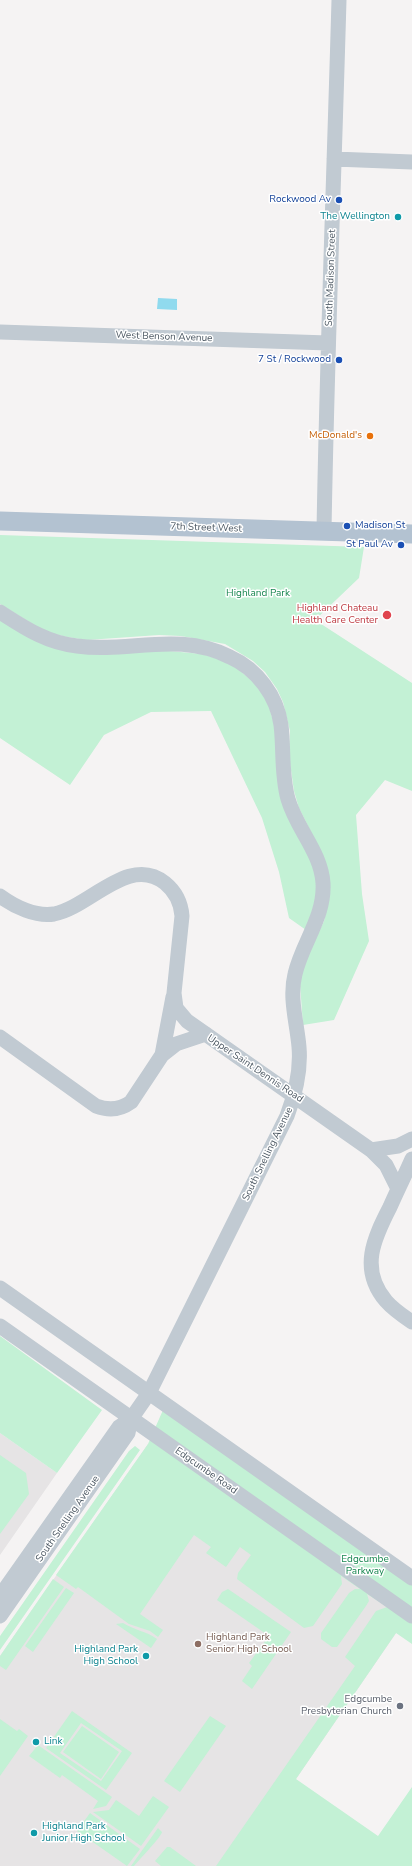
<!DOCTYPE html>
<style>
body{margin:0}
canvas{display:block;background:#f5f3f3}
</style>
<canvas width="412" height="1866"></canvas>
<script>
const ctx = document.querySelector('canvas').getContext('2d');
ctx.lineJoin = 'round';
function paint(path, color) { ctx.fillStyle = color; ctx.fill(path, 'evenodd'); }
function strokePath(path, color, width, dash) { ctx.strokeStyle = color; ctx.lineWidth = width; ctx.lineCap = dash ? 'butt' : 'round'; ctx.setLineDash(dash || []); ctx.stroke(path); }
function write(font, color, halo, rows, align = 'center') {
  ctx.font = font + ' "Nunito Sans",sans-serif'; ctx.lineWidth = 3; ctx.setLineDash([]); ctx.textBaseline = 'middle'; ctx.strokeStyle = halo; ctx.fillStyle = color; for (const [text, x, y, turn = 0] of rows) {
    ctx.save(); ctx.translate(x, y); ctx.rotate((+turn || 0) * Math.PI / 180); ctx.textAlign = isNaN(turn) ? turn : align; if (halo) ctx.strokeText(text, 0, 0); ctx.fillText(text, 0, 0); ctx.restore();
  }
}
const education = new Path2D(`
 M0 1433 57 1473 0 1555Z
 M148 1444 154 1445 405 1620 296 1779 239 1866H0V1656Z`);
const green = new Path2D(`
 M0 535 364 547 359 578 315 620 412 683V791L385 780 356 815 362 894 369 941 334 1020 303 1025 300 984 303 966 324 921 330 895 309 828 299 808 294 791 289 756 290 731 283 702 277 689 265 672 253 661 225 644 181 636 159 635 87 640 67 637 51 633 36 626 0 604Z
 M0 620 29 638 202 654 231 663 259 687 268 703 315 869 317 896 306 930 289 918 279 872 262 818 211 711 151 712 104 735 70 785 0 738Z
 M0 1336 102 1410 57 1473 0 1433Z
 M167 1401 412 1572V1644L396 1633 296 1779 378 1836 412 1787V1866H216L355 1666 345 1657 376 1611 387 1607 367 1594 369 1601 366 1606 337 1647H332L321 1639V1633L349 1593 355 1589H360L341 1576 342 1584 313 1626 304 1628 237 1579 238 1573 251 1555 240 1547 226 1567 206 1553 211 1547 194 1535 140 1614 163 1630 158 1637 150 1631 129 1624 78 1587 76 1589 56 1575 148 1444Z
 M135 1446 140 1450 0 1650V1636L129 1451Z
 M0 1455 26 1473 29 1494 0 1534Z
 M53 1579 64 1587 6 1670 0 1666V1656Z
 M66 1588 74 1593 33 1652 25 1646Z
 M228 1589 291 1632 252 1689 242 1681 252 1666 249 1663 269 1636 217 1600 222 1592Z
 M123 1623C134 1630 146 1631 157 1639L151 1648 116 1624Z
 M72 1711 132 1753 106 1790 46 1748ZM81 1723 122 1751 101 1781 60 1753Z
 M210 1716 226 1726 180 1792 164 1781Z
 M0 1719 17 1731 19 1729 28 1736 0 1776Z
 M82 1726 119 1752 101 1779 63 1752Z
 M38 1745 112 1797 106 1806 93 1809 98 1801 62 1775 60 1778 29 1756Z
 M153 1796 169 1807 141 1846 93 1812 109 1810 116 1800 139 1816Z
 M90 1813 140 1849 127 1866 77 1831Z
 M158 1828 162 1832C162 1836 139 1860 134 1866H131Z
 M167 1847H170L196 1866H161L155 1861Z`);
const water = new Path2D(`
 M158 298 177 299V310L157 309Z`);
const minor = new Path2D(`
 M334 159 412 162
 M0 332 328 343
 M324 531C327 354 334 177 339 0
 M0 612C25 628 47 643 77 646 130 653 178 631 230 657 257 669 277 696 281 725 284 749 281 774 288 799 296 828 321 852 323 883 325 917 302 943 295 974 289 998 297 1023 299 1047 301 1070 295 1095 287 1116L149 1393 131 1419 119 1427 0 1596
 M0 896C15 907 36 917 54 914 90 907 129 854 165 883 176 892 181 902 182 916L174 993 176 1008 187 1021 371 1150 386 1165 398 1189
 M0 1037 96 1106C109 1111 120 1110 131 1102L162 1055 176 1044 206 1034
 M162 1055 173 997
 M371 1150 398 1146 412 1139
 M412 1159C405 1175 397 1191 390 1207 374 1238 359 1269 386 1301 393 1309 403 1316 412 1322
 M0 1288 412 1578
 M0 1326 412 1616
 M0 1616 128 1433 131 1419`);
const major = new Path2D(`
 M0 521 412 534`);
const markers = [
 [339,200,4,"#1a4fb4"],
 [398,217,4,"#0f9aa8"],
 [339,360,4,"#1a4fb4"],
 [370,436,4,"#e8710a"],
 [347,526,4,"#1a4fb4"],
 [401,545,4,"#1a4fb4"],
 [387,615,5,"#e0444e"],
 [198,1644,4,"#8d6e63"],
 [146,1656,4,"#0f9aa8"],
 [400,1706,4,"#6b7280"],
 [36,1742,4,"#0f9aa8"],
 [34,1833,4,"#0f9aa8"]
];
const transitNames = [
 ["Rockwood Av",331,200],
 ["7 St / Rockwood",331,360],
 ["Madison St",355,526,"left"],
 ["St Paul Av",393,545]
];
const cultureNames = [
 ["The Wellington",390,217],
 ["Highland Park",138,1650],
 ["High School",138,1662],
 ["Link",44,1742,"left"],
 ["Highland Park",42,1827,"left"],
 ["Junior High School",42,1839,"left"]
];
const streetNames = [
 ["South Madison Street",331,278,-88],
 ["West Benson Avenue",164,337,2],
 ["7th Street West",206,528,2],
 ["Upper Saint Dennis Road",255,1069,34],
 ["South Snelling Avenue",268,1154,-64],
 ["Edgcumbe Road",206,1471,35],
 ["South Snelling Avenue",68,1519,-55]
];
const foodNames = [
 ["McDonald's",362,436]
];
const parkNames = [
 ["Highland Park",258,594],
 ["Edgcumbe",365,1560],
 ["Parkway",365,1572]
];
const healthNames = [
 ["Highland Chateau",378,609],
 ["Health Care Center",378,621]
];
const educationNames = [
 ["Highland Park",206,1638],
 ["Senior High School",206,1650]
];
const worshipNames = [
 ["Edgcumbe",392,1700],
 ["Presbyterian Church",392,1712]
];
paint(education, '#e6e4e5');
paint(green, '#c3f1d5');
paint(water, '#90daee');
strokePath(minor, '#c1cad2', 15);
strokePath(major, '#b3c2d1', 19);
for (const [x, y, r, color] of markers) { const dot = new Path2D(); dot.arc(x, y, r, 0, 2 * Math.PI); ctx.fillStyle = color; ctx.fill(dot); strokePath(dot, '#fff', 1.5); }
write('10px', '#164399', '#fff', transitNames, 'right');
write('10px', '#0d838f', '#fff', cultureNames, 'right');
write('10px', '#4a5661', '#fff', streetNames);
write('10px', '#c56008', '#fff', foodNames, 'right');
write('10px', '#17864f', '#fff', parkNames);
write('10px', '#be3a42', '#fff', healthNames, 'right');
write('10px', '#785e54', '#fff', educationNames, 'left');
write('10px', '#5b616d', '#fff', worshipNames, 'right');
</script>
